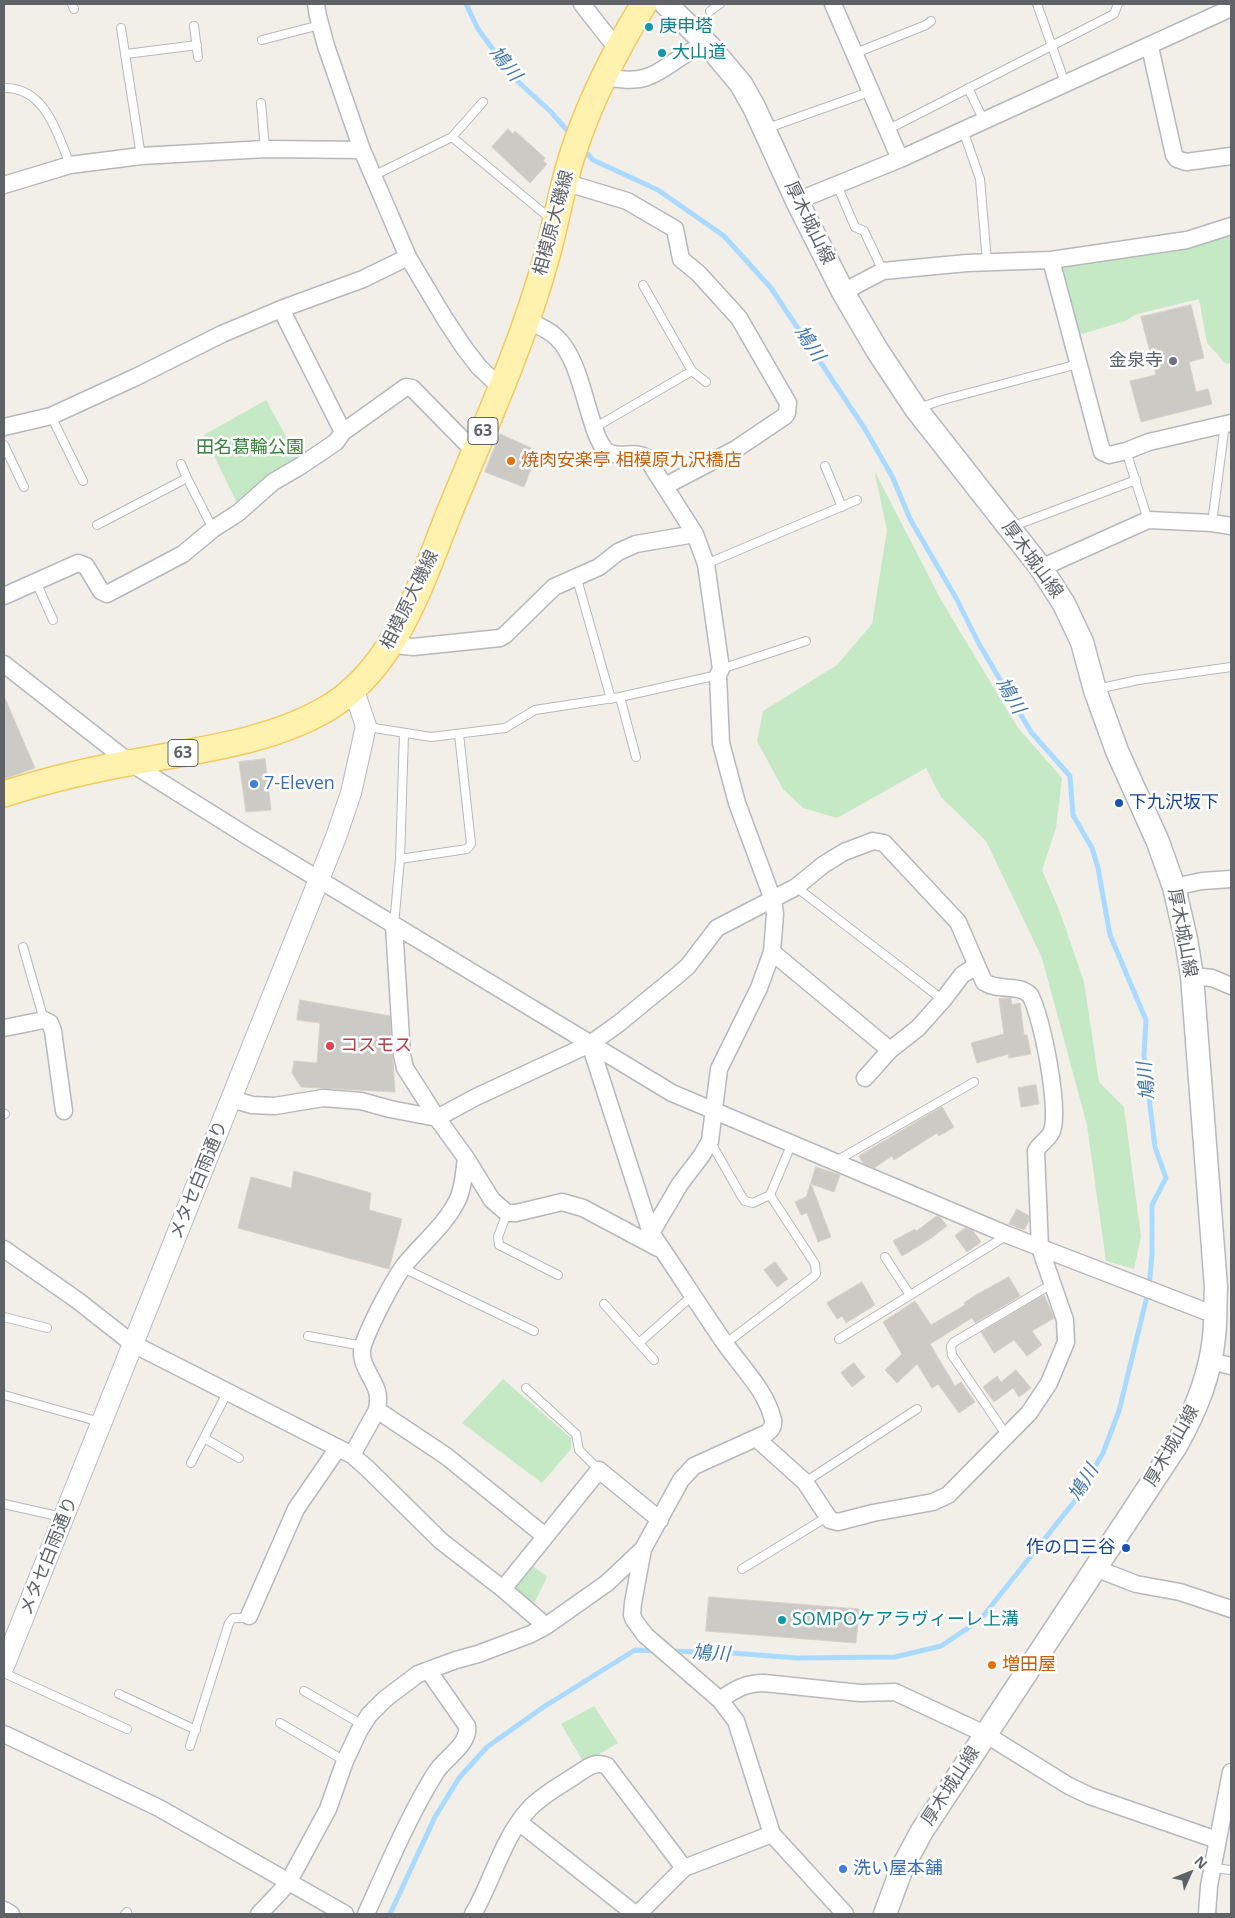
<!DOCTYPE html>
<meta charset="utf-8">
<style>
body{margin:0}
#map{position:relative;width:1235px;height:1918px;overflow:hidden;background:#f1efe8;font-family:"Open Sans",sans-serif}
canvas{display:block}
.frame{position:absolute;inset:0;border:5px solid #5f6368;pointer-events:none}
.north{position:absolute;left:1165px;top:1848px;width:50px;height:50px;-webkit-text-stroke:4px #fff;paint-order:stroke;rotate:46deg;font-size:14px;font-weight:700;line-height:20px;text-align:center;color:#5f6368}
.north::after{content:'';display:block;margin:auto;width:18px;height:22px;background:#5f6368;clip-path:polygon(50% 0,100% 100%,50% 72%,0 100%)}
</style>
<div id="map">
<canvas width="1235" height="1918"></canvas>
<div class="frame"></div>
<div class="north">N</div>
</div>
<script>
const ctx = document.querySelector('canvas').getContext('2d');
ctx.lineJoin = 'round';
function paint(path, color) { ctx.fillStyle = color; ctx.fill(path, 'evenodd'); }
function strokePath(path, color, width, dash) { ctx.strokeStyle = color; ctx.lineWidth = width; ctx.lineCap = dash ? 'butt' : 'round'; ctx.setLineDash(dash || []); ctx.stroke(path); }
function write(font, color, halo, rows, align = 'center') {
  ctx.font = font + ' "Open Sans","Noto Sans JP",sans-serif'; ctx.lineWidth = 5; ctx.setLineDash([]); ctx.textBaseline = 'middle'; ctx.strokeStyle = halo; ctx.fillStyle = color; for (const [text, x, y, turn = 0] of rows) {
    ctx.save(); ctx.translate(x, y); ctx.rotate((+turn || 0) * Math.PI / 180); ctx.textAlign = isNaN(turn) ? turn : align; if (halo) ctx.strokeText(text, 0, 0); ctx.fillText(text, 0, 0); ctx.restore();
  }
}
const green = new Path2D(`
 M1231 232V363L1226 364 1207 343 1199 299 1137 314 1125 321 1075 336 1058 267Z
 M266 400 299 460 238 505 204 435Z
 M874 470 941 600 1018 728 1062 778 1056 828 1042 870 1060 912 1084 982 1099 1082 1124 1107 1141 1237 1134 1269 1106 1261 1087 1125 1042 958 986 841 941 797 926 768 837 818 803 808 783 789 757 741 763 711 837 665 872 624 887 530Z
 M503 1379 571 1438V1449L542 1483 462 1423Z
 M529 1563 547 1577 533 1606 509 1589Z
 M594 1706 618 1743 584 1763 561 1724Z`);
const stream = new Path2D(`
 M466 4 478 29 513 77 551 112 571 135
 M583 149 593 160 658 190 724 236 771 288 865 429 893 478 910 519 956 598 979 644 1031 732 1070 776 1073 815 1092 848 1098 868 1110 935 1146 1020 1144 1055 1155 1147 1166 1178 1152 1205V1253L1149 1288 1119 1411 1103 1453 1074 1502 980 1620 941 1646 895 1657 797 1658 732 1653 670 1651
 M390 1914 435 1817 459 1778 487 1747 542 1708 635 1650 657 1651`);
const building = new Path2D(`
 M508 129 513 134 515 131 545 158 543 161 547 164 530 183 492 147Z
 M1191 305 1204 358 1189 362 1196 392 1208 389 1212 404 1141 422 1130 381 1156 375 1141 317Z
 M500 434 538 451 524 487 485 472Z
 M4 696 35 768 4 779Z
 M265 759 271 810 246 812 239 762Z
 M1011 998 1012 1005 1020 1003 1024 1035H1027L1031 1054 1009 1058 1008 1054 977 1063 971 1043 1004 1034 999 999Z
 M300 1000 390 1016 395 1092 301 1087 292 1073 294 1061 317 1063 320 1023 297 1020Z
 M1036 1085 1039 1104 1021 1107 1018 1088Z
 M942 1107 954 1127 939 1136 937 1133 894 1160 892 1156 874 1168 863 1163 859 1156Z
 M816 1167 840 1175 834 1192 811 1184 831 1237 818 1242 807 1213 801 1215 795 1202 806 1197Z
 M294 1171 371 1193 369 1210 402 1219 389 1269 238 1228 251 1177 291 1188Z
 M1017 1209 1029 1216V1221L1024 1230 1009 1224Z
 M937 1216 940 1217 947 1226 930 1239 902 1256 893 1241 915 1229 916 1231Z
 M965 1228 973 1231 981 1242 967 1252 955 1236Z
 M775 1262 788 1279 777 1287 764 1270Z
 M1009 1277 1020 1296 975 1323 972 1318 930 1344 955 1386 961 1382 975 1402 959 1413 938 1384 932 1388 917 1364 897 1383 885 1370 902 1354 883 1322 915 1301 931 1325 965 1305 964 1303 974 1296Z
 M862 1282 875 1305 846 1323 842 1316 837 1319 827 1303Z
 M1044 1295 1054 1318 1032 1331 1042 1345 1027 1356 1014 1340 994 1353 981 1332Z
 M854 1363 865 1377 852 1387 841 1373Z
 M1016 1370 1031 1388 1019 1397 1013 1388 994 1402 983 1387 997 1376 1001 1382Z
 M709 1597 859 1609 856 1643 706 1631Z`);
const service = new Path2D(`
 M72 4 74 9
 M1037 4 1065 83
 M710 11 720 4
 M194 26 198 57
 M121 28 141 156
 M262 40 320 25
 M126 54 197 45
 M853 54 926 25 931 21
 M4 88C45 87 58 134 70 165
 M968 88 984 121
 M261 103 265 149
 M765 129 869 92
 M887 130 1114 14 1118 4
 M963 130 980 179 987 262
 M452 137 483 102
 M373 176 452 137 552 220
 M837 185 855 227 864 231 883 271
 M643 285 692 371 706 382
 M919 408 939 401 1078 364
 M51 416 83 481
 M594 428 692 371
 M4 445 24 487
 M1126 451 1148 520
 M181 464 187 478
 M825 466 842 507
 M1212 523 1225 424
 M97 525 187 478 213 529
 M1011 527 1136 480
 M706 564 857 500
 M577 579 611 699
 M36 582 53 620
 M721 669 806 641
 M1097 689 1138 680 1231 667
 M620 697 636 757
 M368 727 431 737 505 728 535 710 620 697 718 675
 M400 859 467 849 471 844 459 734
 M796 887 943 1000
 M394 925 400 859 404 734
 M23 947 44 1020
 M4 1114H5
 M710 1141 742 1197 745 1201 753 1203 770 1195 792 1143
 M836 1161 974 1082
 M507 1213 498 1237 499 1245 558 1275
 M885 1257 910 1295
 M403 1268 534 1331
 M604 1304 654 1360
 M4 1317 47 1328
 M308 1336 363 1346
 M839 1339 1006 1236
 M639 1343 693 1295
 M725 1344 813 1277 816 1274 815 1264 770 1195
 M526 1388 576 1434 579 1450 599 1470
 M4 1395 100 1422
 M1007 1436 952 1355 951 1346 954 1342 1052 1284
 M204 1438 239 1458
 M191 1463 227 1393
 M805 1482 917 1409
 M4 1504 62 1517
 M742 1569 827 1517
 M4 1673 127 1729
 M304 1691 363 1725
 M119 1694 196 1730
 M280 1723 345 1761
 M190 1746 229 1623 233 1618H244L249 1616
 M1213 1868 1231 1870
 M125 1914 127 1912`);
const minor = new Path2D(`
 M316 4 318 16 326 46 362 150 408 257 445 319 465 349 479 367 501 388
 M582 4 618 50
 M833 4 900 159
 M1150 47 1174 155 1177 159 1186 162 1231 156
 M604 77C618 79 633 82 647 77 669 70 686 47 709 46
 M564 182 627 201 675 229 681 259 699 274 739 318 788 403 787 413 785 416 736 449 665 486
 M4 185 70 165 141 156 265 149 362 150
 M797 201 900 159 1231 8
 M1051 260 1102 452 1109 455 1126 451 1149 442 1231 423
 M843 292 883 271 967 263 1051 260 1187 240 1231 226
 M281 309 343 432
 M526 320C537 325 548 329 556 337 576 355 583 394 591 418 594 429 598 441 605 450 618 460 633 450 646 457L695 534 706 564 721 669 718 675 721 743 737 803 773 900 775 914 772 952 759 988 719 1069 710 1141 702 1155 680 1184 651 1233C676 1269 699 1306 724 1342 741 1367 766 1390 773 1420 774 1426 771 1430 767 1433L694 1466 681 1480 643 1549 633 1603 632 1615 634 1620 645 1635 720 1700 736 1721 772 1834 845 1914
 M4 427 51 416 136 377 222 334 281 309 363 279 408 257
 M1041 568 1148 520 1212 523 1231 526
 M4 596 78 563 86 566 101 591 107 594 183 554 213 529 238 513 273 482 302 465 336 442 343 432 406 387 412 388 474 451
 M391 643 403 646 413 647 500 638 505 635 554 587 599 567 618 552 636 544 695 534
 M4 664 129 762 247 836 672 1093 1008 1235 1215 1315
 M1174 887 1202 881 1231 879
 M394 925 402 1055 405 1068 437 1118 476 1097 590 1044 618 1024 679 974 688 966 717 928 796 887 823 865 844 852 873 841 884 843 958 922 984 982C999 992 1018 983 1030 995 1042 1016 1060 1108 1052 1131 1049 1139 1040 1143 1036 1151L1040 1248 1065 1320 1066 1342 1049 1383 1029 1413 948 1495 933 1502 873 1513 838 1522 830 1520 805 1482 756 1438
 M772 952 890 1050
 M1192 976 1212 978 1231 986
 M4 1028 44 1020 50 1023 53 1031 64 1111
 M590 1044 651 1233
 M865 1078 890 1050 918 1028 943 1000 962 975 976 966
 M231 1099 252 1105 275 1106 323 1098 361 1101 390 1109 437 1118 466 1158C464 1171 464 1186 458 1199 446 1225 420 1245 403 1267 390 1286 371 1323 363 1345 358 1363 372 1375 377 1391 379 1397 378 1404 377 1410L352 1455
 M466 1158 492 1200 507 1213H516L562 1202 583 1208 658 1248
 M4 1249 77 1300 133 1344 352 1455 369 1470 441 1541 503 1589 546 1626 607 1583 643 1549
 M1210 1361 1231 1366
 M377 1410 446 1456 545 1536
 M1095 1568 1136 1584 1180 1592 1231 1609
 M503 1589 599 1470 660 1520
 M249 1616 296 1509 338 1448
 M720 1700C735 1689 746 1683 764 1683L860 1693 895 1692 985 1734 1069 1786 1090 1796 1217 1840
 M4 1734 159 1808 345 1914
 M520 1823 635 1914
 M4 1910 11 1914
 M259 1914 280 1892 289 1881 328 1809 345 1761 359 1731 369 1715 385 1699 418 1674 456 1660 478 1654 531 1634 546 1626
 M366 1914C388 1866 408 1817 436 1772 445 1758 470 1744 467 1726L428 1670
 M473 1914C493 1880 502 1839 529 1809 542 1795 561 1785 576 1775 587 1768 595 1760 607 1766L684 1868 772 1834
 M638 1914 684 1868
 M1207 1914 1209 1886 1231 1772`);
const tertiary = new Path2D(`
 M4 1666 336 837 351 793 366 726 353 688`);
const secondary = new Path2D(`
 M666 4 709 46 741 84 754 107 797 201 843 292 877 350 916 409 1041 568 1064 604 1082 642 1095 690 1117 751 1158 842 1174 887 1186 939 1192 976 1216 1287C1215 1304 1216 1321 1214 1337 1210 1377 1195 1412 1176 1446L922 1831 902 1868 885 1914`);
const primary = new Path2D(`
 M4 794C50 779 98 768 146 760 206 749 269 741 323 711 395 671 421 583 450 511 484 428 522 346 546 259 556 225 561 190 572 156 589 103 615 51 644 4`);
const markers = [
 [649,27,5,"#0f9aa8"],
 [662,53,5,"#0f9aa8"],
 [1173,361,5,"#6b7280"],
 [511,461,5,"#e8710a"],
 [254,784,5,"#3f7fe0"],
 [1119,803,5,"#1a4fb4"],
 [330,1046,5,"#e0444e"],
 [1126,1548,5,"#1a4fb4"],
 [782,1620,5,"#0f9aa8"],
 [992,1665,5,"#e8710a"],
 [843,1869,5,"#3f7fe0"]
];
const shields = [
 [483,431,30],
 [183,753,30]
];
const shieldNames = [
 ["63",483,431],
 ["63",183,753]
];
const cultureNames = [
 ["庚申塔",659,27],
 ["大山道",672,53],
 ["SOMPOケアラヴィーレ上溝",792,1620]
];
const streetNames = [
 ["相模原大磯線",554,223,-75],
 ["厚木城山線",809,223,64],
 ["厚木城山線",1032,560,54],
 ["相模原大磯線",410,600,-64],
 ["厚木城山線",1182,933,79],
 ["メタセ白雨通り",199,1180,-68],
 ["厚木城山線",1172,1446,-60],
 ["メタセ白雨通り",49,1556,-68],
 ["厚木城山線",951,1786,-57]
];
const worshipNames = [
 ["金泉寺",1163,361]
];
const parkNames = [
 ["田名葛輪公園",250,448]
];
const foodNames = [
 ["焼肉安楽亭 相模原九沢橋店",521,461],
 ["増田屋",1002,1665]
];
const shopNames = [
 ["7-Eleven",264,784],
 ["洗い屋本舗",853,1869]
];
const transitNames = [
 ["下九沢坂下",1129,803],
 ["作の口三谷",1116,1548,"right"]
];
const healthNames = [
 ["コスモス",340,1046]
];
const waterNames = [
 ["鳩川",505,64,51],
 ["鳩川",809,344,56],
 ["鳩川",1010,696,59],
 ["鳩川",1147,1081,-96],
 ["鳩川",1084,1483,-59],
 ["鳩川",711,1654,3]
];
paint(green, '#c5e8c5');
strokePath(stream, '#aadaff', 5);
paint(building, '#cccac5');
strokePath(building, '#d6d1c6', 1);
strokePath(service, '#b5b8bc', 10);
strokePath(minor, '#b5b8bc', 19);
strokePath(tertiary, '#b5b8bc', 22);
strokePath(secondary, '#b6babf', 25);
strokePath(primary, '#f2c960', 28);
strokePath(service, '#fff', 8);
strokePath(minor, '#fff', 16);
strokePath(tertiary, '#fff', 20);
strokePath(secondary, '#fff', 22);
strokePath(primary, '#fff2af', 25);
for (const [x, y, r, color] of markers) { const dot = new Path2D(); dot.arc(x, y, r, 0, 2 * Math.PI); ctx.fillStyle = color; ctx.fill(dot); strokePath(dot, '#fff', 2); }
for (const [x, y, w] of shields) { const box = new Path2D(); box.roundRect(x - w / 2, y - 13.5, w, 27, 4); ctx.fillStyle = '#fff'; ctx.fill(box); strokePath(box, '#5f6368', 1); }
write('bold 16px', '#5f6368', null, shieldNames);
write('18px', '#0d838f', '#fff', cultureNames, 'left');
write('18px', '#5f6368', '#fff', streetNames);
write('18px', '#5b616d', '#fff', worshipNames, 'right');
write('18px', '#348238', '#fff', parkNames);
write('18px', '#c56008', '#fff', foodNames, 'left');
write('18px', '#366cbe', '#fff', shopNames, 'left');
write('18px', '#164399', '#fff', transitNames, 'left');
write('18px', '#be3a42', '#fff', healthNames, 'left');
write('italic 19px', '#4174aa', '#fff', waterNames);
</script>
